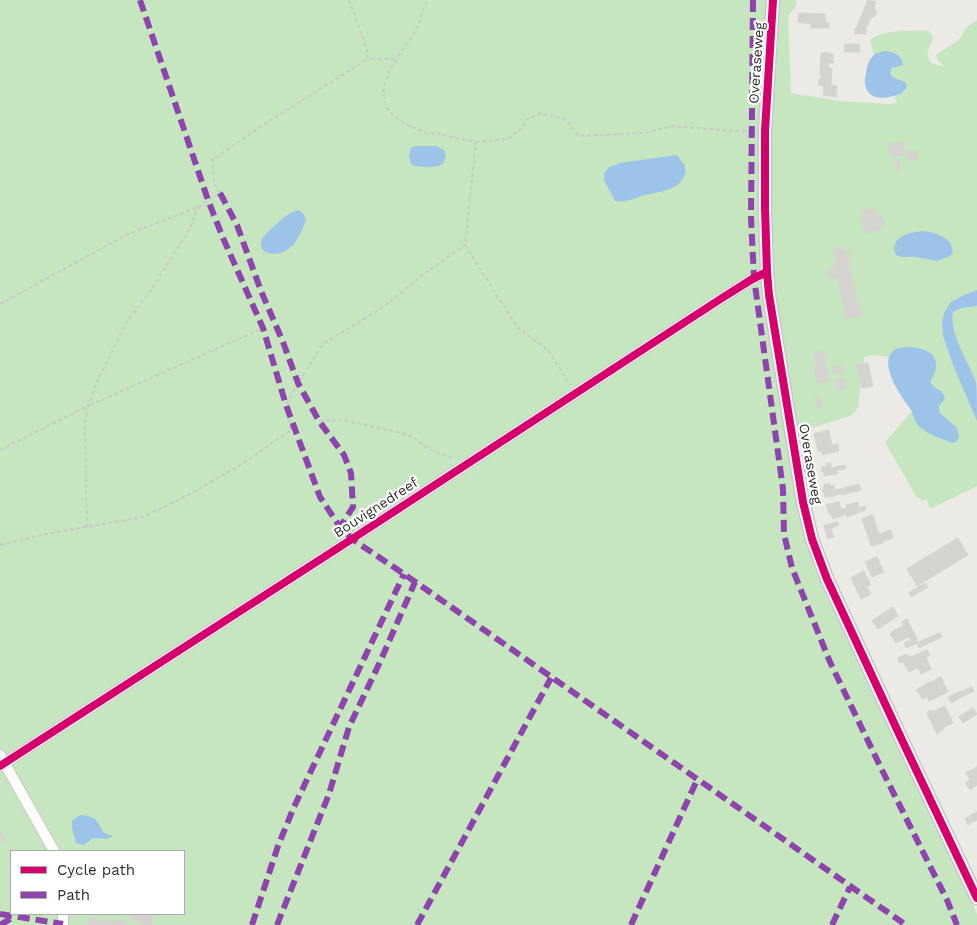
<!DOCTYPE html>
<style>
body{margin:0}
#map{position:relative;width:977px;height:925px;overflow:hidden;background:#ebeae4;font-family:"Work Sans",sans-serif}
canvas{display:block}
.legend{position:absolute;left:10px;top:850px;width:175px;height:65px;box-sizing:border-box;background:#fff;border:1px solid #ababab;margin:0;padding:6px 9px;list-style:none;font-size:15px;color:#2e2e2e}
.legend li{display:flex;align-items:center;gap:10px;height:25px}
.legend b{width:25px;border:1px solid #ababab}
</style>
<div id="map">
<canvas width="977" height="925"></canvas>
<ul class="legend">
<li><b style="height:6px;background:#d6006c"></b>Cycle path</li>
<li><b style="height:6px;background:#8e44ad"></b>Path</li>
</ul>
</div>
<script>
const ctx = document.querySelector('canvas').getContext('2d');
ctx.lineJoin = 'round';
function paint(path, color) { ctx.fillStyle = color; ctx.fill(path, 'evenodd'); }
function strokePath(path, color, width, dash) { ctx.strokeStyle = color; ctx.lineWidth = width; ctx.lineCap = dash ? 'butt' : 'round'; ctx.setLineDash(dash || []); ctx.stroke(path); }
function write(font, color, halo, rows, align = 'center') {
  ctx.font = font + ' "Work Sans",sans-serif'; ctx.lineWidth = 4.5; ctx.setLineDash([]); ctx.textBaseline = 'middle'; ctx.strokeStyle = halo; ctx.fillStyle = color; for (const [text, x, y, turn = 0] of rows) {
    ctx.save(); ctx.translate(x, y); ctx.rotate((+turn || 0) * Math.PI / 180); ctx.textAlign = isNaN(turn) ? turn : align; if (halo) ctx.strokeText(text, 0, 0); ctx.fillText(text, 0, 0); ctx.restore();
  }
}
const green = new Path2D(`
 M0 0H796V6L788 16 791 93 839 101 890 104 897 103 895 96 904 92 901 80 896 79 892 77 891 70 894 67 903 65 880 52 874 55 870 40C884 29 912 31 929 31L933 38 927 53 931 63 945 67 938 60 936 55 957 41 963 35 964 30 967 27 977 20V290L971 293 953 312 962 308 977 306V486L930 509 927 500H922L916 496 886 444V441L912 411 913 415 909 359 873 355 864 357 858 408H857L855 412 850 416 799 432 801 510 922 795 977 914V925H0ZM922 231 937 261 915 257 908 258ZM11 851H184V914H11Z`);
const water = new Path2D(`
 M885 51C894 52 902 55 903 65L892 68C887 79 898 78 905 82L907 85C905 92 900 95 893 96 874 102 861 93 866 73 867 66 869 59 874 55 877 52 881 52 885 51Z
 M415 146H436L444 150 446 156 443 164C434 168 422 168 412 165 409 158 408 154 411 148Z
 M677 155 685 166C685 169 686 171 685 174 681 190 658 192 645 195 633 198 628 203 615 201L604 180V174L609 167 620 163Z
 M298 210 303 213 306 220C303 228 299 237 294 244 278 262 252 253 264 236 267 232 272 228 276 225 283 218 288 213 298 210Z
 M922 231C931 232 944 234 950 243 951 246 952 249 953 252L950 256 937 261 915 257H901L896 255C889 237 908 233 922 231Z
 M977 290V306L962 308 953 312C949 335 969 362 976 382 977 390 977 411 977 421L953 365 943 336 942 323 944 313 951 302 962 296Z
 M906 347C918 347 938 350 936 367 936 372 932 377 930 382 934 390 944 389 945 399L939 406V410L940 413 957 428 959 436 956 442 952 443C941 438 928 435 920 427 914 422 914 416 911 410 908 405 904 401 902 397 895 386 880 361 894 350 897 348 902 348 906 347Z
 M82 815C100 818 95 820 104 833L113 836 107 839 93 838 84 845 76 843 72 828V821L78 816Z`);
const building = new Path2D(`
 M868 0 876 2 874 8 876 11V14L874 17H871L866 28V34H855V28H856Z
 M799 13 825 14V22L829 23V28H811V24L798 22Z
 M845 44H859L860 52H845Z
 M824 52 833 54V61H834V63H829L828 68H832L831 85 837 86 836 97 823 95 824 86 819 85V79H821V74H820L821 53H824Z
 M903 142 904 155 891 157 889 144Z
 M907 151H917L918 159 908 160Z
 M899 160 901 170 897 171 895 161Z
 M874 208 876 215 880 214 882 216 885 225 883 228 879 230 865 233 861 218H864L862 211Z
 M837 247H842L843 251H850L851 276 862 315 846 319 843 310 845 309 837 278H831L827 275V271L830 267H836L835 249 837 248Z
 M826 351 827 359H825L829 381 817 383 814 366 816 365 814 353Z
 M868 363 873 386 862 388 857 365Z
 M842 366 843 372 834 373 833 367Z
 M845 379 846 389 837 390 835 380Z
 M820 397 823 406 818 408 815 398Z
 M829 430 832 445 838 444 839 451 822 455 821 451H818L814 434Z
 M831 463V468L845 465 846 469 837 470V474L824 476V472H822L821 467 827 466 826 464Z
 M830 484 831 486 834 485 835 490 859 484 861 490 841 495V493L832 497 831 496 825 497 824 493H823L822 490H824V485Z
 M839 502 841 509 847 508 846 505 858 502 859 508 865 506 866 510 847 517V514L842 515 843 516 833 519 831 514H829L826 505Z
 M873 515 879 534 891 530 893 538 883 541V543L871 546 862 519Z
 M838 522 839 525 831 529 834 537 828 539 824 526Z
 M958 538 968 555 917 586 907 569Z
 M877 557 884 572 872 577 865 562Z
 M864 571 871 585 867 587 871 594 861 599 851 578Z
 M926 583 928 587 911 597 909 593Z
 M893 607 898 616 878 629 872 621Z
 M907 619 917 639 916 640 917 643 906 648 904 643 910 640 909 637 896 643 890 634 894 630 904 626 902 622Z
 M940 633 942 637 919 648 917 643Z
 M927 650 930 655 926 657 931 669 921 674 918 668 909 672 903 662 899 663 898 660V658L906 654 907 656 909 655 910 657Z
 M941 677 948 692 929 701 927 697 922 699 920 694 918 693 916 690 917 689Z
 M972 687 974 691 951 703 948 697Z
 M945 706 949 714 931 722 927 714H928L927 712 932 710 933 711Z
 M973 708 977 714 963 723 959 717Z
 M949 714 953 723 944 727V729L937 734 931 722Z
 M977 767V785L970 790 965 783 970 780 966 773Z
 M977 812V820L968 825 965 819Z
 M0 831 6 842 0 845Z
 M132 914H145L154 917 152 925H147L130 919Z
 M94 917H97V920L109 921V919L127 921 126 925H88L89 918 94 919Z`);
const path = new Path2D(`
 M349 0 367 49 368 59H396
 M476 142 508 139 521 129 526 120 541 113 566 120 579 136 644 133 672 126 751 132
 M465 245 517 327 549 351 570 385
 M0 304 126 235 198 207 220 193 215 185 212 160 269 121 368 59
 M319 421 344 420 405 434 414 438 429 449 454 459
 M0 450 88 406 98 380 126 323 153 287 189 230 198 207
 M87 527 85 423 88 406 263 328
 M0 545 46 534 143 517 192 493 242 464 291 430 286 405 298 383 323 344 383 307 428 271 465 245 476 142 433 133 428 134C416 128 400 123 391 113 369 87 402 54 414 33 420 22 423 11 427 0`);
const minor = new Path2D(`
 M0 755 54 851
 M0 766 352 539 722 298 754 278 767 272
 M63 914V925`);
const tertiary = new Path2D(`
 M773 0 765 131V208L767 272 769 295 803 502 812 539 827 579 901 738 977 898`);
const quiet = new Path2D(`
 M140 0 208 200 223 238 263 328 286 405 320 497 340 527 352 539 404 574 906 925
 M753 0 751 217 754 278 783 489 784 534 792 568 830 662 881 768 947 900 957 925
 M220 193 237 225 261 291 283 342 298 383 319 421 344 455 351 473 353 507 340 527
 M0 914 63 924
 M0 925 15 916
 M252 925 278 846 294 807 404 574
 M277 925 329 794 349 727 380 662 415 582
 M417 925 551 678
 M631 925 697 780
 M832 925 850 887`);
const cycleway = new Path2D(`
 M773 0 765 131V208L767 272 769 295 803 502 812 539 827 579 901 738 977 898
 M0 766 352 539 722 298 754 278 767 272`);
const streetNames = [
 ["Overaseweg",757,63,-86],
 ["Overaseweg",810,464,80],
 ["Bouvignedreef",376,508,-33]
];
paint(green, '#c6e6bf');
paint(water, '#9cc4e9');
paint(building, '#d4d3cf');
strokePath(building, '#d6d5d0', 1);
strokePath(minor, '#c9c8c8', 12);
strokePath(tertiary, '#c9c8c8', 15);
strokePath(path, '#cacac9', 2, [4, 2.5]);
strokePath(minor, '#fcfcfb', 10);
strokePath(tertiary, '#fcfcfb', 12);
strokePath(quiet, '#8e44ad', 6, [12, 6]);
strokePath(cycleway, '#d6006c', 8);
write('14px', '#2e2e2e', '#fff', streetNames);
</script>
